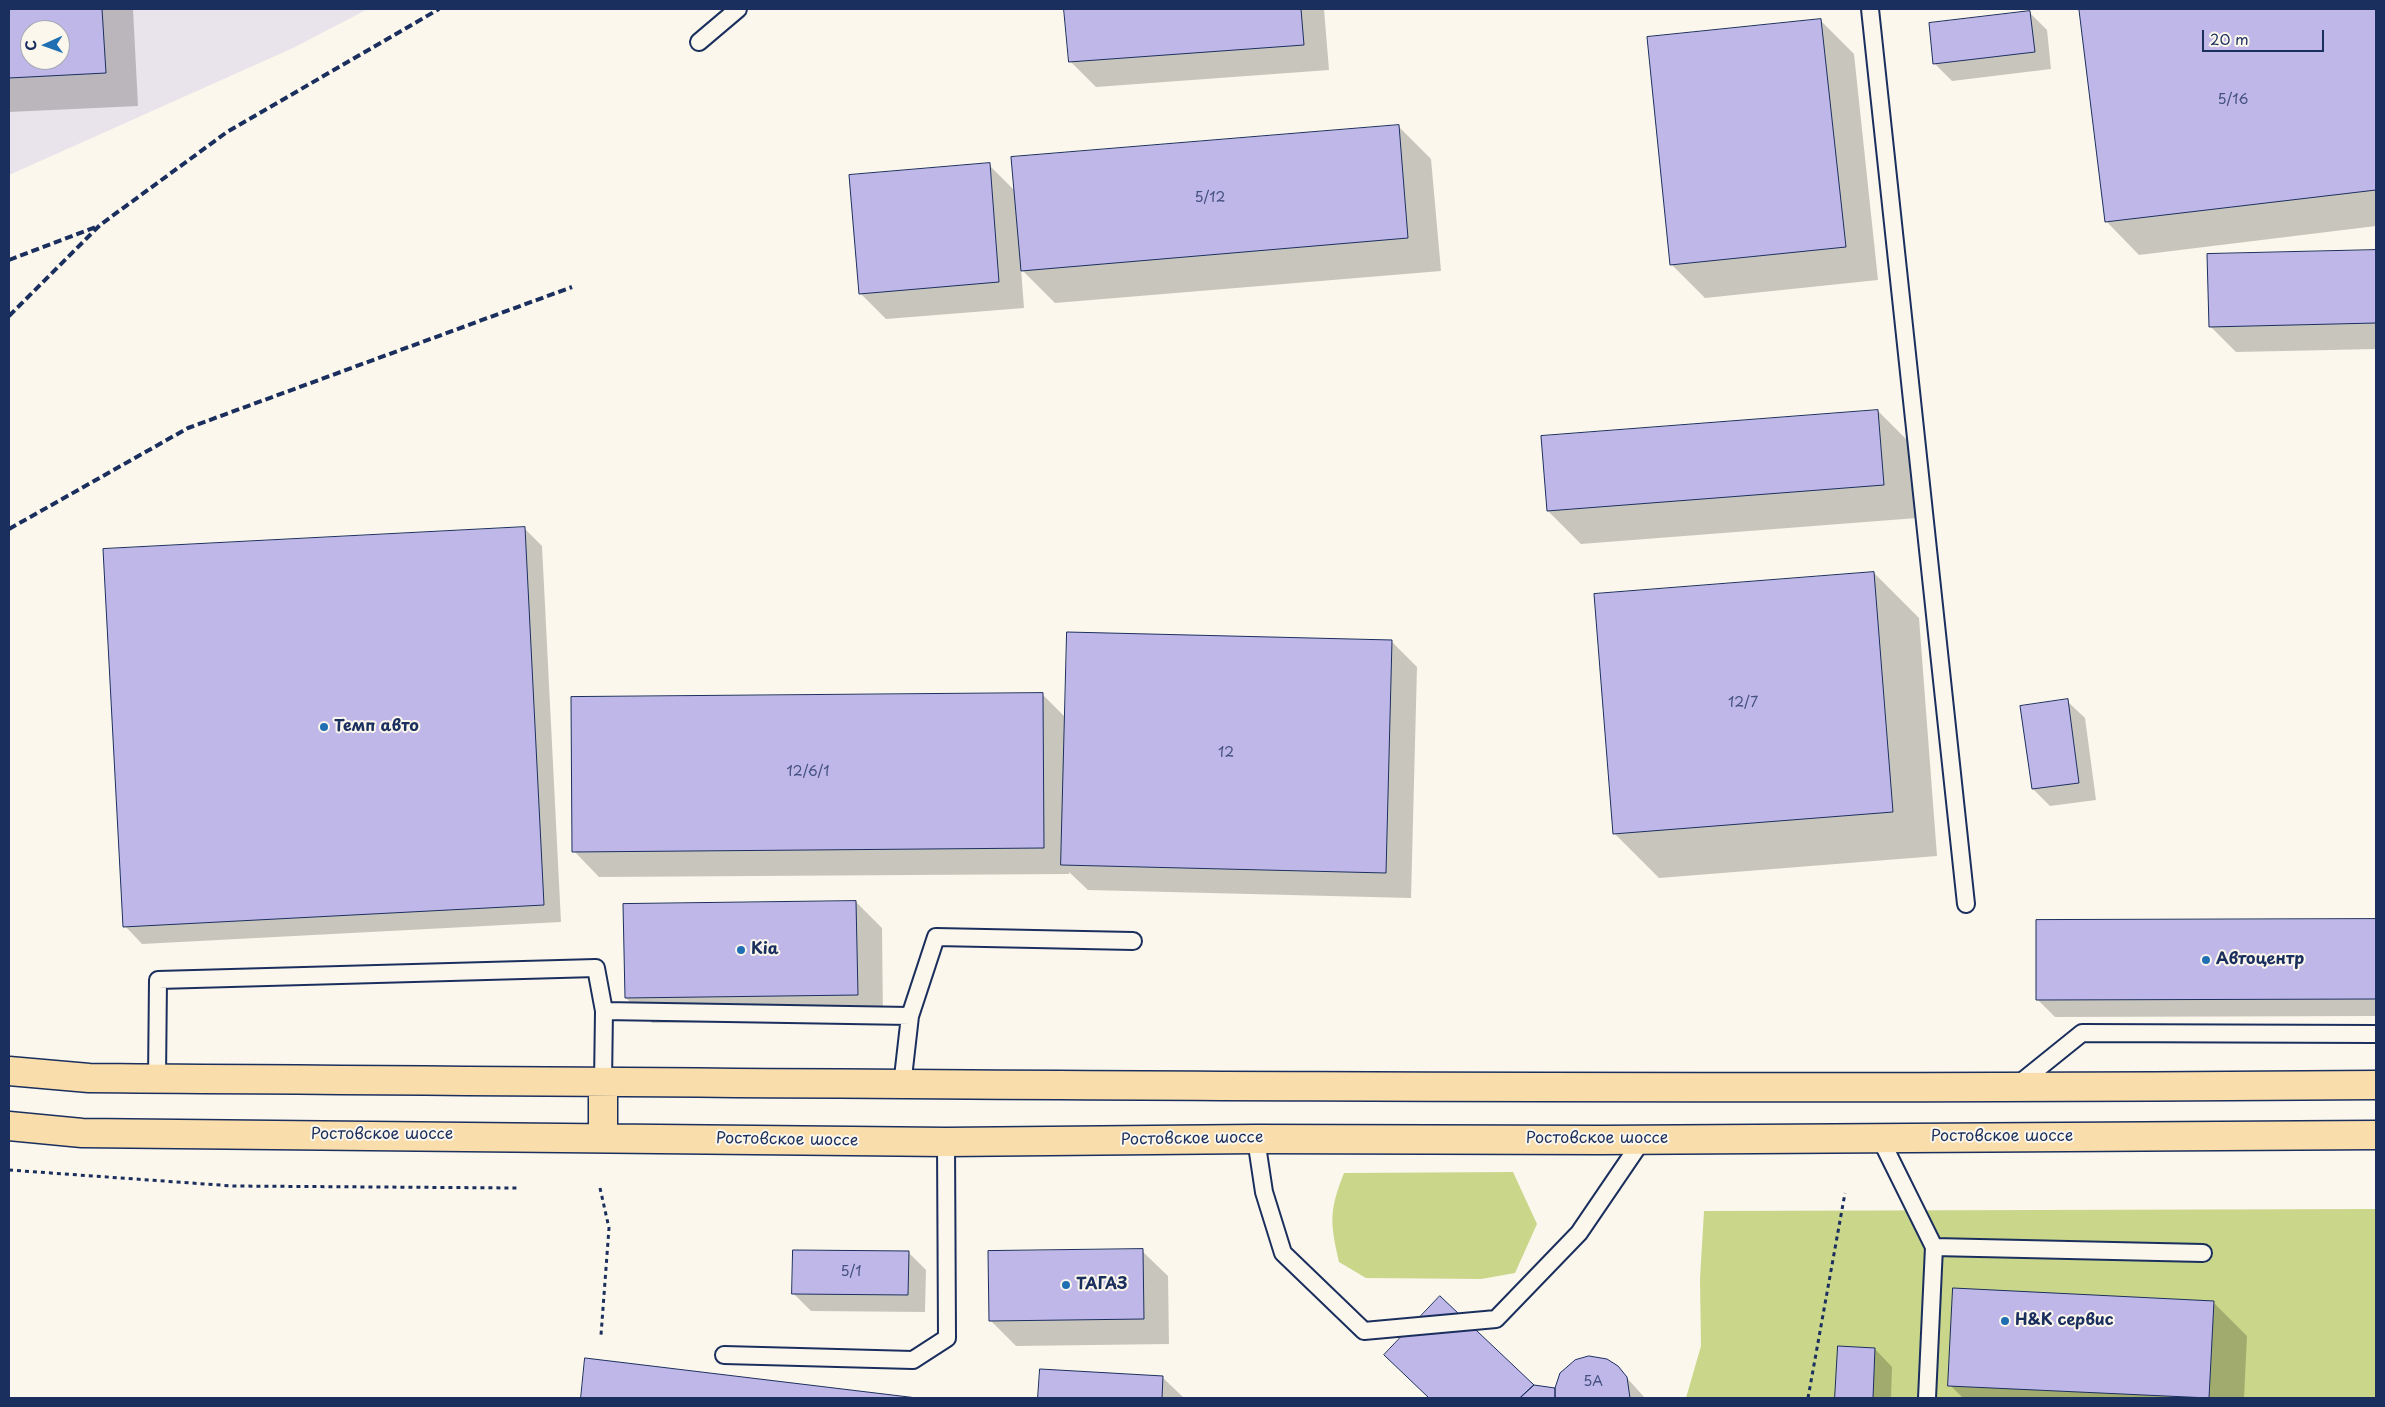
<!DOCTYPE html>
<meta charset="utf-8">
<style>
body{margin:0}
#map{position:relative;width:2385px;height:1407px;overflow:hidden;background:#fbf7ec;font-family:"Playpen Sans",sans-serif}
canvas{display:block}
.frame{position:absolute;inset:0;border:10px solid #1b2f5e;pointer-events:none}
.north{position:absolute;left:20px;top:20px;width:50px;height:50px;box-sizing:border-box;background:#fbf7ec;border:1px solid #a1a7b3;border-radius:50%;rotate:268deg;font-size:14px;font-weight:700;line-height:20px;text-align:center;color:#1b2f5e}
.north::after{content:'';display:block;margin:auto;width:18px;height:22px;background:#1f6fb2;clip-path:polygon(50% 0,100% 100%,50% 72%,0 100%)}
.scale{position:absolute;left:2202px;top:30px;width:122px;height:22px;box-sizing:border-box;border:2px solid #1b2f5e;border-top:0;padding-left:6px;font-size:15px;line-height:18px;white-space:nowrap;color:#1b2f5e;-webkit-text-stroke:4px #fbf7ec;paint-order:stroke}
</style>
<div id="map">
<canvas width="2385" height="1407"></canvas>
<div class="frame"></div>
<div class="north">С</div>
<div class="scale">20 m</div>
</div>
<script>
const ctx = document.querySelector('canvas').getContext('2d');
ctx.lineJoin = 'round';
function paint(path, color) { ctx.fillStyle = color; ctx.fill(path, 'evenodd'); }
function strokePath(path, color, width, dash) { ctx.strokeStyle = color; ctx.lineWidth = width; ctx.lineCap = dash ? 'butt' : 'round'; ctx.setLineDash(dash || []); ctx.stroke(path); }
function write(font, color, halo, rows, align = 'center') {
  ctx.font = font + ' "Playpen Sans",sans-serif'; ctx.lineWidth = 4; ctx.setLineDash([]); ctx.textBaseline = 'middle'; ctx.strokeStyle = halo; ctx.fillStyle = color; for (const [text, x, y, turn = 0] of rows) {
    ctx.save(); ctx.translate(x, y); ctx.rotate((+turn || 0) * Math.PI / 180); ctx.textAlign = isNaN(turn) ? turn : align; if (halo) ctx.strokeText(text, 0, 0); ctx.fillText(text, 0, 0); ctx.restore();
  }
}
const built = new Path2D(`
 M9 9H368L293 48 9 175ZM30 30H60V60H30Z`);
const green = new Path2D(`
 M1513 1172 1537 1224 1515 1273 1481 1279 1366 1278 1339 1262C1330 1222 1329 1211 1344 1173Z
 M2376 1209V1398H1686L1701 1346 1700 1279 1704 1211Z`);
const shadow = new Path2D(`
 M9 9H133L138 106 9 112ZM30 30H60V60H30Z
 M1066 9H1324L1329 70 1096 87 1070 61Z
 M2098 9H2376V226L2139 255 2106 221 2080 11Z
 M2029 12 2047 30 2051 69 1952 81 1935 64Z
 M1821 21 1854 54 1878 280 1705 298 1672 265Z
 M1398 126 1431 159 1441 271 1055 303 1021 269 1024 308 886 319 860 293 989 165 1015 191Z
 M2376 251V349L2236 352 2210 326 2208 255Z
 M1878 411 1911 444 1917 518 1581 544 1548 511Z
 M524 528 542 546 561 922 142 944 125 926Z
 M1874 573 1919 618 1937 856 1659 878 1614 833Z
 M1391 641 1417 667 1411 898 1088 890 1069 872V874L599 877 574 851 1042 694 1066 718Z
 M2067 701 2085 718 2096 800 2050 806 2033 789Z
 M856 902 882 928 883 1021 652 1023 626 998Z
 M2376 920V1016L2055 1017 2038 1000 2037 921Z
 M1142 1251 1168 1276 1169 1344 1016 1346 990 1320Z
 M908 1252 926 1270 925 1312 811 1311 794 1294Z
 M2214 1303 2247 1336 2244 1398H1963L1950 1385Z
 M1839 1348 1875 1349 1892 1367 1891 1398H1837Z
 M1386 1355 1554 1389 1617 1367 1645 1398H1430Z
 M586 1359 907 1398H582Z
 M1041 1370 1162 1377 1184 1398H1040Z`);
const building = new Path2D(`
 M9 9H102L106 73 9 78ZM30 30H60V60H30Z
 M1064 9H1301L1304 45 1069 62Z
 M2088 9H2376V190L2105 222 2079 10Z
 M2030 11 2035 52 1933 64 1929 23Z
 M1821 19 1846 247 1670 265 1647 37Z
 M1399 125 1408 238 1021 271 1011 157Z
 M990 163 999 282 859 294 849 175Z
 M2376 250V323L2209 327 2207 254Z
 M1878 410 1884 485 1547 511 1541 436Z
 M525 527 544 905 123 927 103 549Z
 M1874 572 1893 812 1613 834 1594 594Z
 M1067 632 1392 640 1386 873 1061 865Z
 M1043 693 1044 848 572 852 571 697Z
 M2068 699 2079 783 2032 789 2020 706Z
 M856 901 858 995 625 998 623 904Z
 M2376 919V999L2036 1000V920Z
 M1143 1249 1144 1319 989 1321 988 1251Z
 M793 1250 909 1251 908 1295 792 1294Z
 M1953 1288 2214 1301 2209 1398 1948 1386Z
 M1440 1296 1534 1385 1520 1398H1429L1384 1355Z
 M1838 1346 1875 1348 1873 1398H1835Z
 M1589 1356 1607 1359 1618 1366 1627 1377 1630 1398H1555V1388L1560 1373 1575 1360Z
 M585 1358 917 1398H581Z
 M1040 1369 1163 1376 1162 1398H1038Z
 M1534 1385 1555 1388V1398H1520Z`);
const path = new Path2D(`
 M9 1170 233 1186 518 1188
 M600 1188 609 1228 601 1335
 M1808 1398 1845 1193`);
const lane = new Path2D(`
 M1870 9 1966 904
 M699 42 738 9
 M910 1016 936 937 1133 941
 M157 1079 158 980 596 968 604 1011 910 1016 902 1086
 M603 1083 604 1011
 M2015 1087 2082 1033 2376 1034
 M1880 1138 1934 1247 1927 1398
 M1256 1139 1264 1192 1283 1253 1364 1331 1496 1319 1579 1233 1643 1139
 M1934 1247 2203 1253
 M724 1355 913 1360 947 1338 946 1142`);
const primary = new Path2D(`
 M9 1071 89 1078C852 1084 1614 1091 2376 1085
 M9 1126 82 1133 946 1142 1256 1139 1601 1140 2376 1135
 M603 1137V1083`);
const rail = new Path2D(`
 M9 260 96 227
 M9 316 100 225 227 132 439 9
 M9 529 188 428 572 287`);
const markers = [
 [324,727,5,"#1f6fb2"],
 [741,950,5,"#1f6fb2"],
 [2206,960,5,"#1f6fb2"],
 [1066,1285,5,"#1f6fb2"],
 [2005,1321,5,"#1f6fb2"]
];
const numberNames = [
 ["5/16",2233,100],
 ["5/12",1210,198],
 ["12/7",1743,703],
 ["12",1226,753],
 ["12/6/1",808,772],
 ["5/1",851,1272],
 ["5А",1593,1382]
];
const poiNames = [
 ["Темп авто",334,727],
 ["Kia",751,950],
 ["Автоцентр",2216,960],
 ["ТАГАЗ",1076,1285],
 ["H&K сервис",2015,1321]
];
const streetNames = [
 ["Ростовское шоссе",382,1135],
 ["Ростовское шоссе",2002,1137],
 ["Ростовское шоссе",1192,1139,-1],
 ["Ростовское шоссе",1597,1139],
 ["Ростовское шоссе",787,1140,1]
];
paint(built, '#e9e4eb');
paint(green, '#cad68a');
paint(shadow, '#0003');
paint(building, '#c0b7e9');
strokePath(building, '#1b2f5e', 1);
strokePath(lane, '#1b2f5e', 20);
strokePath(primary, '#1b2f5e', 31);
strokePath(path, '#1b2f5e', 3, [4, 4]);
strokePath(lane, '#fbf7ec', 16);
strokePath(primary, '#f9ddab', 28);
strokePath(rail, '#1b2f5e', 4, [8, 4]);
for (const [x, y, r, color] of markers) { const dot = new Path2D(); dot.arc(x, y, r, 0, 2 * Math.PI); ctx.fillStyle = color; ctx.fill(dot); strokePath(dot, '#fbf7ec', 2); }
write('14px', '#445181', null, numberNames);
write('bold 16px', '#1b2f5e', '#fbf7ec', poiNames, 'left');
write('16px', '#1b2f5e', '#fbf7ec', streetNames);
</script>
